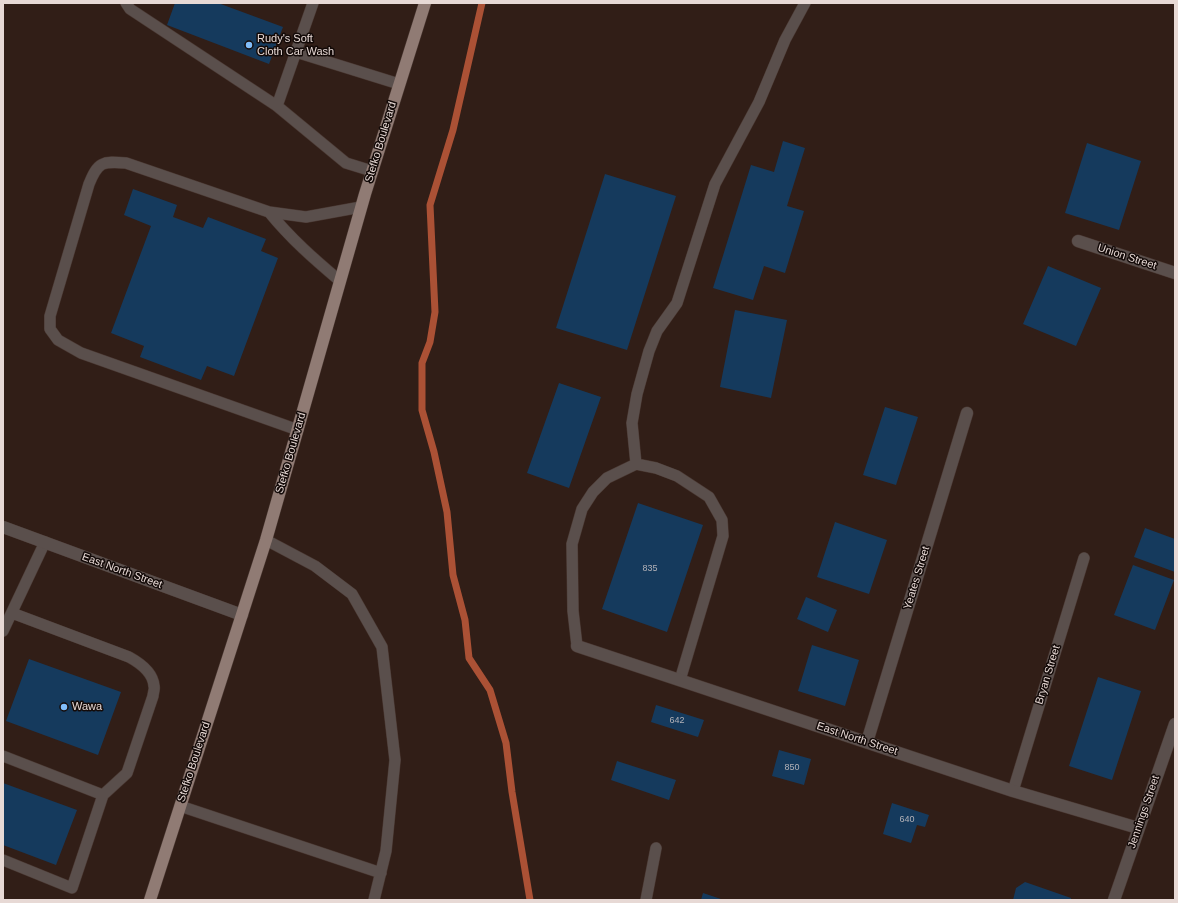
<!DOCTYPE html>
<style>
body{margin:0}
#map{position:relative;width:1178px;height:903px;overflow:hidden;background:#311e17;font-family:Arial,sans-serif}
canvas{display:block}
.frame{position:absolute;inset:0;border:4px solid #e7d9d5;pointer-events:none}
</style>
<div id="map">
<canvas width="1178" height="903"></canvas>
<div class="frame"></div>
</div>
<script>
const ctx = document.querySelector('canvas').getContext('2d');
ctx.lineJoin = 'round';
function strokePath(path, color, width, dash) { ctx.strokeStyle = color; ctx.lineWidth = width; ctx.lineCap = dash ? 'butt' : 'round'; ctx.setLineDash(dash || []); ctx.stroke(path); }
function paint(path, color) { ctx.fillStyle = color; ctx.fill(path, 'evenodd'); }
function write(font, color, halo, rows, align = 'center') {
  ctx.font = font + ' Arial,sans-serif'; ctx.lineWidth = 3; ctx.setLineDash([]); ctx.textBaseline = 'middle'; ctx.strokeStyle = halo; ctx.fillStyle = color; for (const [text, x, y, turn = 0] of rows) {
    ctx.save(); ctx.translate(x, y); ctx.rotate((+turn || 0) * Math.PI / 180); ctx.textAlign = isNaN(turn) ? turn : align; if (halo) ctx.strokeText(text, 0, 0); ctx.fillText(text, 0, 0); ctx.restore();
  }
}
const stream = new Path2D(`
 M482 3 453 130 430 205 435 312 430 342 422 363V410L434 452 447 512 453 575 465 620 469 658 490 690 506 743 512 792 530 900`);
const building = new Path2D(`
 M175 3H218L283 27 269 64 167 25Z
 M783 141 805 148 787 206 804 211 785 273 764 266 753 300 713 288 751 165 774 172Z
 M1087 143 1141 161 1119 230 1065 213Z
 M605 174 676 196 627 350 556 328Z
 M133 189 177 205 173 217 203 228 208 217 266 239 261 251 278 258 234 376 207 366 201 380 140 357 144 346 111 333 151 226 124 215Z
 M1048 266 1101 288 1076 346 1023 324Z
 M735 310 787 320 771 398 720 387Z
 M559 383 601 397 569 488 527 473Z
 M885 407 918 417 896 485 863 475Z
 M638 503 703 525 667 632 602 609Z
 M835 522 887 540 869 594 817 577Z
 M1145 528 1175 539V572L1134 557Z
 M1133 565 1174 580 1155 630 1114 615Z
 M806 597 837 610 828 632 797 619Z
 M812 645 859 660 845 706 798 691Z
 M29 659 121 692 98 755 6 721Z
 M1098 677 1141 691 1112 780 1069 766Z
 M656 705 704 720 698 737 651 722Z
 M779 750 811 759 804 785 772 776Z
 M617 761 676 780 669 800 611 780Z
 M3 783 77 810 56 865 3 845Z
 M892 803 929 815 925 827 917 825 911 843 883 834Z
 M1025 882 1071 898V900H1013L1016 888Z
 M703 893 724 900H701Z`);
const service = new Path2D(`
 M126 3 130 9 277 106 346 163 372 171
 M296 52 399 84
 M277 106 313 3
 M269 212 126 163C102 161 98 162 89 184L50 316V329L58 340 81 353 298 430
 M340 281C314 259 291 239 269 212L306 217 361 207
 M636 464 632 423 637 394 649 351 657 331 677 303 715 184 759 102 785 40 805 3
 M266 540 315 566 352 594 382 647 395 760 386 851 374 900
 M3 631 45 542
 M577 646 573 611 572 544 582 509 593 492 607 478 636 464 656 468 677 476 709 497 722 520 723 536 680 680
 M3 756 103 795
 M1013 791 1084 558
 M180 806 381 873
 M3 860 72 888 103 795 127 773 153 696C153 693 155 689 154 686 153 672 140 663 129 657L12 613
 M646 900 656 848`);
const minor = new Path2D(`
 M1078 241 1175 273
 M3 527 242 615
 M577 646 1013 791 1138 828
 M867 742 967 413
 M1114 900 1175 724`);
const primary = new Path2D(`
 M150 900 266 540 365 194 425 3`);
const markers = [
 [249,45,4,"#80bdfa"],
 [64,707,4,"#80bdfa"]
];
const numberNames = [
 ["835",650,569],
 ["642",677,721],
 ["850",792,768],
 ["640",907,820]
];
const poiNames = [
 ["Rudy's Soft",257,39],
 ["Cloth Car Wash",257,52],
 ["Wawa",72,707]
];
const streetNames = [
 ["Stefko Boulevard",381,142,-73],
 ["Union Street",1127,257,18],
 ["Stefko Boulevard",291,453,-74],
 ["East North Street",122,571,20],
 ["Yeates Street",917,578,-73],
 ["Bryan Street",1048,675,-73],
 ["East North Street",857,739,18],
 ["Stefko Boulevard",194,762,-72],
 ["Jennings Street",1144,812,-71]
];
strokePath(stream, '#ab5135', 7);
paint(building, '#153a5d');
strokePath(service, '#4a3832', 12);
strokePath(minor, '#4a3832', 13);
strokePath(primary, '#4a3832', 13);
strokePath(service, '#5a4f4c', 11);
strokePath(minor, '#5a4f4c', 12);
strokePath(primary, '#907b74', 12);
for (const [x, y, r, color] of markers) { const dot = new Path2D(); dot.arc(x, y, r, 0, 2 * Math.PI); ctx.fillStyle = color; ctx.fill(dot); strokePath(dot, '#130a08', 1.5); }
write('9px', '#b2b1b7', null, numberNames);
write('11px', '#e7d9d5', '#130a08', poiNames, 'left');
write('11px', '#e7d9d5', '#130a08', streetNames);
</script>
